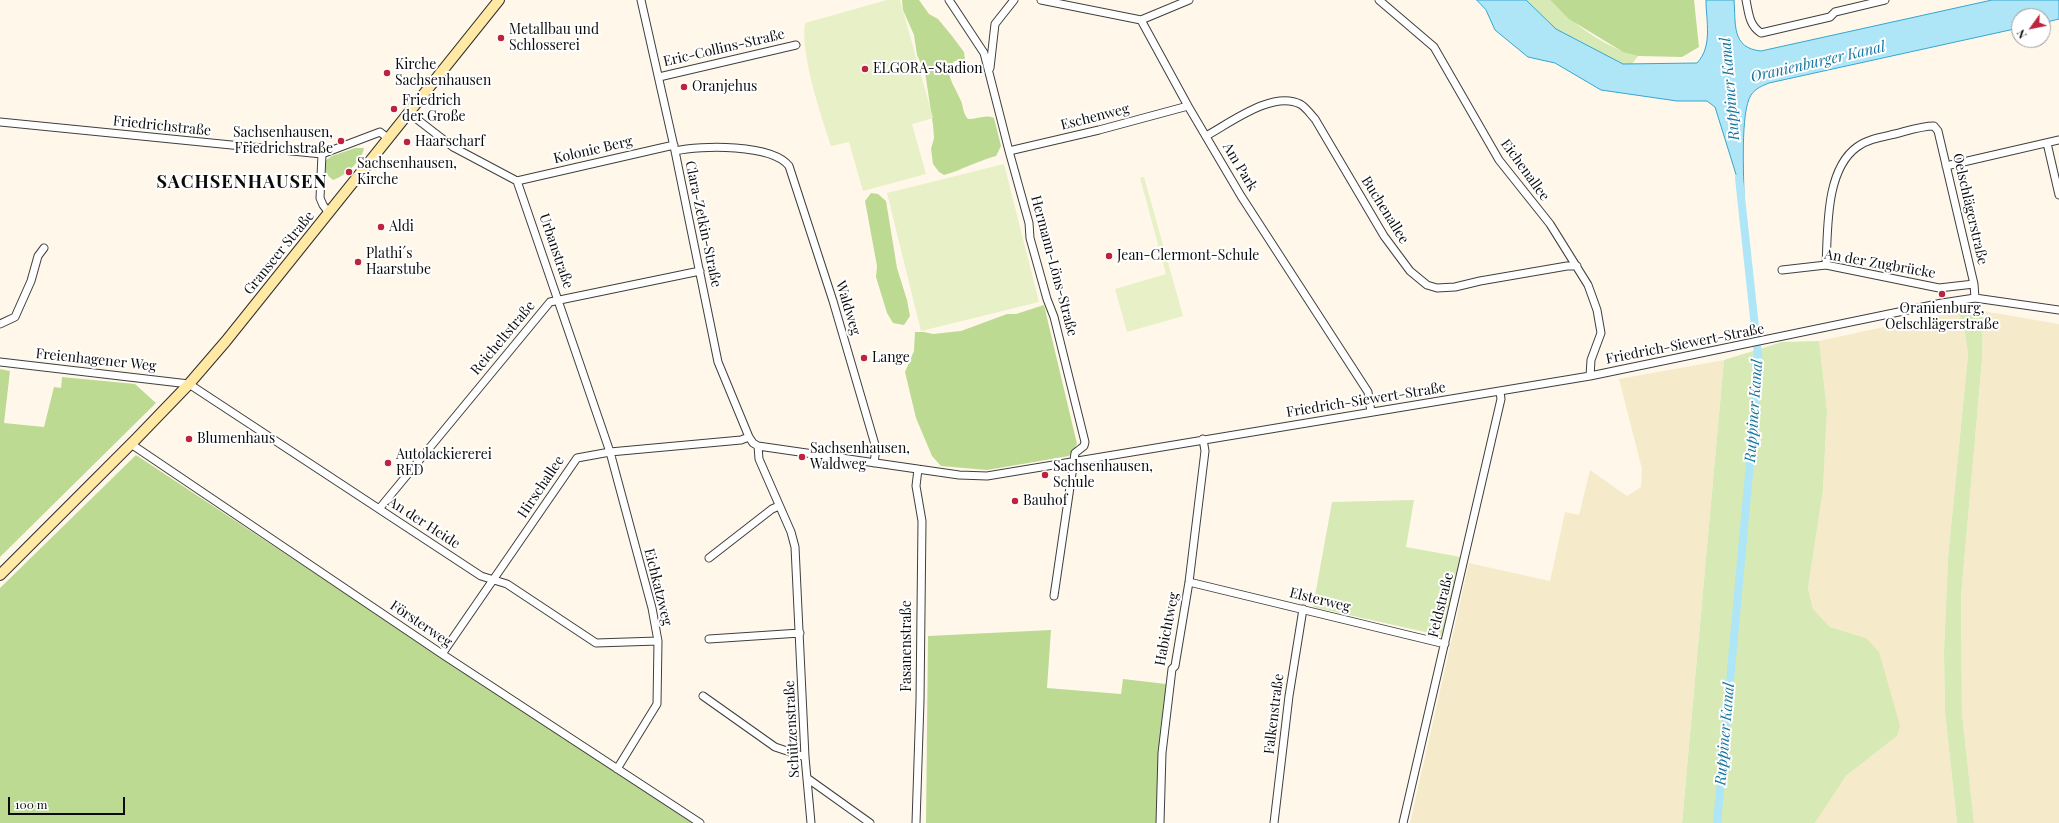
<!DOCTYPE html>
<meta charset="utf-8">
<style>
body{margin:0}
#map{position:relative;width:2059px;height:823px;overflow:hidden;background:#fff8ea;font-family:"Playfair Display",serif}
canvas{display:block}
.north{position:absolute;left:2011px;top:8px;width:40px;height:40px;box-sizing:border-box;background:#fff;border:1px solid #9e9e9e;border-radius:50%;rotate:237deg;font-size:11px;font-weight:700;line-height:16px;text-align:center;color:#0c0c0c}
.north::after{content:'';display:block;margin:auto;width:14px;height:18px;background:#bd223e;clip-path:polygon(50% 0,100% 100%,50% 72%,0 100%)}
.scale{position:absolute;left:8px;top:797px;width:117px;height:18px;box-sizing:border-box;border:2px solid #0c0c0c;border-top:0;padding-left:5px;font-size:12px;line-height:14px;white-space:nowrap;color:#0c0c0c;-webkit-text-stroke:3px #fff;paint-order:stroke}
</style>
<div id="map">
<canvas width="2059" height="823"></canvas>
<div class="north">N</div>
<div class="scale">100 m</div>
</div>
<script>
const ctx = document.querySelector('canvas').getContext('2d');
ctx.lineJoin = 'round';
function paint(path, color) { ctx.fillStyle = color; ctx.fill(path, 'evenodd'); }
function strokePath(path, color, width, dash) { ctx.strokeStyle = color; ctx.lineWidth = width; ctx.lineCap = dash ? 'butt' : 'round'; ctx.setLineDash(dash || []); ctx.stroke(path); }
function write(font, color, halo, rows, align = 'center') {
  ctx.font = font + ' "Playfair Display",serif'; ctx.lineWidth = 4; ctx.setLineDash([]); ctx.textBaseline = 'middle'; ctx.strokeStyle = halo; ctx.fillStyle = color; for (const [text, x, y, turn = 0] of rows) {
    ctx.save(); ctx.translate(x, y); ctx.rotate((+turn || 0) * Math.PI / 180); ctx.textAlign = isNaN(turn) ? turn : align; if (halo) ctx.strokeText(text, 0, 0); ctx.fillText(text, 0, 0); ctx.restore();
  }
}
const farmland = new Path2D(`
 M1957 311 1964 325 1968 355 1948 558 1944 652 1945 711 1957 823H1815L1846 776 1897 736 1866 638 1830 627 1813 609 1808 588 1823 490 1827 410 1819 341Z
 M1983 311 2059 324V823H1974L1962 714 1961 596 1982 360Z
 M1724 360 1682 823H1410L1469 563 1550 581 1565 512 1579 515 1590 470 1627 496 1641 487 1642 469 1619 379Z`);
const green = new Path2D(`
 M1526 0H1550C1574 24 1605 48 1638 56L1632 64H1623L1556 29Z
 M1957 311H1983L1982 360 1961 596 1962 714 1974 823H1957L1945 711 1944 652 1948 558 1968 355 1964 325Z
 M1819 341 1827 410 1823 490 1808 588 1813 609 1830 627 1866 638 1879 652 1900 726 1897 736 1846 776 1815 823H1682L1724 360 1782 342Z
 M1414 500 1406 547 1461 557 1443 636 1313 607 1332 502Z`);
const forest = new Path2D(`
 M902 0H919L929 14 938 19 952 36 964 52 965 60 955 61 948 67C949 80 955 87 960 99 964 106 962 112 968 119 978 119 985 114 994 118L1001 146 996 156C977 161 962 170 944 175L939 172 933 164 931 149 934 138 933 125 925 72 917 55 914 35 903 10Z
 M1550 0H1694L1699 47 1682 57 1638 56 1623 52 1569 19Z
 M355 148H364C362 161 344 177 333 180 325 174 325 171 325 161L332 156Z
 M871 193 878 194 886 201 897 268 907 300 910 316 904 325 893 323 887 313 876 277 877 266 865 201Z
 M1044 305 1077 444 1069 456 987 470 941 466 932 456 916 418 905 372 914 351 915 332H924L933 334 961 331 1007 314H1016Z
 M0 369 10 371 4 423 44 427 54 387 61 388 62 377 135 384 156 403 0 557Z
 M136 455 692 823H0V588Z
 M1051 630 1047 688 1121 694 1123 679 1166 684 1161 753 1158 823H926L928 636Z`);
const pitch = new Path2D(`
 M887 0H900L933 118 912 124 926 174 863 191 849 142 831 146C821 116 800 53 805 23Z
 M1004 164 1039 302 921 331 887 193Z
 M1144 177 1183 316 1127 332 1115 289 1166 274 1140 178Z`);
const water = new Path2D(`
 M1477 0H1526L1556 29 1623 64 1697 63C1713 46 1706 21 1706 0H1734C1736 24 1731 48 1761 51L1992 0H2059V19L2043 23V16H2019V28L1769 83C1762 86 1756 88 1751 95 1740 112 1744 177 1744 200L1715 107 1707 101H1677L1601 90 1555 63 1528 57 1495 30 1486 10Z`);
const canal = new Path2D(`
 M1717 823 1759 364 1739 178`);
const street = new Path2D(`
 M641 0 675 151 718 362 749 437 753 443 758 446 959 475 987 476 1590 376 1942 303 1975 298 2059 310
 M949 0 984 53 1009 151 1029 223 1030 238 1047 299 1054 317 1085 442 1084 446 1075 453 1054 596
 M1041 0 1141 20 1188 106 1241 196 1368 392 1371 412
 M1379 0 1434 47 1499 160 1550 224 1588 285 1597 310 1601 333 1591 360 1590 376
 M1746 0C1749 14 1749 25 1761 33L1830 17 1835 12 1885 0
 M1141 20 1189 0
 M990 68 995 24 1014 0
 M659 77 796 45
 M409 113 453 147 517 181 610 452 652 608 658 641 657 704 617 769
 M0 122 322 154 380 132 389 139
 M1206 136C1230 123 1273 90 1300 104 1306 107 1311 115 1315 119L1384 236 1410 271 1427 285 1437 288 1455 287 1480 281 1567 266H1577
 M2047 143 2059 195
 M675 151C701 145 772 144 789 166L833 301 876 448 874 463
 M1009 151 1099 130 1188 106
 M322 154 320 198 323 205 329 213
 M1946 166 2059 140
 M517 181 674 145
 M1826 265C1828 230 1825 170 1857 147 1868 139 1882 137 1895 134 1907 131 1921 126 1934 126L1938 131 1974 284 1975 298
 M1782 270 1826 265 1939 288 1974 284
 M0 324 15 317 31 281 38 256 44 248
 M0 362 189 384 481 576 507 584 596 643 658 641
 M131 444 442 654 700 823
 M758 446 759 459 791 532 795 547 805 757 811 823
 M379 509 550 302 700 271
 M709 558 772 509 779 506
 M1189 582 1445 644
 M709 639 800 633
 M442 654 577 458 610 452 741 440 749 437
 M703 696 775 747 805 757
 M807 778 870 823
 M916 823 920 701 922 521 916 486 918 469
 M1160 823 1162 753 1172 669 1175 666 1189 582 1205 451 1203 439
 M1274 823 1289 696 1303 609
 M1403 823C1436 682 1469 541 1501 399L1500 392`);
const secondary = new Path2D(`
 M0 575 136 439 189 384 226 341 499 0`);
const markers = [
 [501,38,4,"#bd223e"],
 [865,69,4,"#bd223e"],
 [387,73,4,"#bd223e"],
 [684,87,4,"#bd223e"],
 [394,109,4,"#bd223e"],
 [341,141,4,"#bd223e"],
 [407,142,4,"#bd223e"],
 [349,172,4,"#bd223e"],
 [381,227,4,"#bd223e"],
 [1109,256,4,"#bd223e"],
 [358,262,4,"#bd223e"],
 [1942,294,4,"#bd223e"],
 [864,358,4,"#bd223e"],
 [189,439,4,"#bd223e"],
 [802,457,4,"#bd223e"],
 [388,463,4,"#bd223e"],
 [1045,475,4,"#bd223e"],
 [1015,501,4,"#bd223e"]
];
const poiNames = [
 ["Metallbau und",509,30],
 ["Schlosserei",509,46],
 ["Kirche",395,65],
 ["Sachsenhausen",395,81],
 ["ELGORA-Stadion",873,69],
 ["Oranjehus",692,87],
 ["Friedrich",402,101],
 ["der Große",402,117],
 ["Sachsenhausen,",333,133,"right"],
 ["Friedrichstraße",333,149,"right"],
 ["Haarscharf",415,142],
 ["Sachsenhausen,",357,164],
 ["Kirche",357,180],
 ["Aldi",389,227],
 ["Plathi´s",366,254],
 ["Haarstube",366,270],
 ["Jean-Clermont-Schule",1117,256],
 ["Oranienburg,",1942,309,"center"],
 ["Oelschlägerstraße",1942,325,"center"],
 ["Lange",872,358],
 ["Blumenhaus",197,439],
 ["Sachsenhausen,",810,449],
 ["Waldweg",810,465],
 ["Autolackiererei",396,455],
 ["RED",396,471],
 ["Sachsenhausen,",1053,467],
 ["Schule",1053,483],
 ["Bauhof",1023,501]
];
const streetNames = [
 ["Eric-Collins-Straße",724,48,-13],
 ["Eschenweg",1095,117,-14],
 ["Friedrichstraße",162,126,6],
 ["Kolonie Berg",593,150,-13],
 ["Am Park",1240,167,59],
 ["Eichenallee",1525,170,54],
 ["Oelschlägerstraße",1970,209,77],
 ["Buchenallee",1385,210,58],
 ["Clara-Zetkin-Straße",703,224,78],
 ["Urbanstraße",556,251,71],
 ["Granseer Straße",279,253,-51],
 ["An der Zugbrücke",1880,264,10],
 ["Hermann-Löns-Straße",1054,266,75],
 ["Waldweg",848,308,73],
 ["Reicheltstraße",503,338,-50],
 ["Friedrich-Siewert-Straße",1685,344,-11],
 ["Freienhagener Weg",96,360,6],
 ["Friedrich-Siewert-Straße",1366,400,-9],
 ["Hirschallee",541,487,-56],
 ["An der Heide",424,523,33],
 ["Eichkatzweg",658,587,76],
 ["Elsterweg",1320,600,14],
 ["Feldstraße",1441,605,-76],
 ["Försterweg",421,624,34],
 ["Habichtweg",1167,629,-79],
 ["Fasanenstraße",907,646,-90],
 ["Falkenstraße",1274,714,-83],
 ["Schützenstraße",792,729,-93]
];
const waterNames = [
 ["Oranienburger Kanal",1818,62,-13],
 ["Ruppiner Kanal",1730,89,-95],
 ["Ruppiner Kanal",1754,411,-86],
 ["Ruppiner Kanal",1725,734,-85]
];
const districtNames = [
 ["SACHSENHAUSEN",242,182]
];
paint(farmland, '#f5ebca');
paint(green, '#d7e9b4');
paint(forest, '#bdda93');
paint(pitch, '#e7f0c6');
paint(water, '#aee6f7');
strokePath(water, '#34a6cf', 1);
strokePath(canal, '#aee6f7', 8);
strokePath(street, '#3f3f3f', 9);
strokePath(secondary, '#2e2e2e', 12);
strokePath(street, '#fff', 7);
strokePath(secondary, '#ffe9a5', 10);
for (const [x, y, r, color] of markers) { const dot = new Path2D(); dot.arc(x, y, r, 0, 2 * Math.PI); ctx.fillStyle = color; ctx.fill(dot); strokePath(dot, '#fff', 1.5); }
write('14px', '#0c0c0c', '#fff', poiNames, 'left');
write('14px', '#0c0c0c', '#fff', streetNames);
write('italic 15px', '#14759e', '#fff', waterNames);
ctx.letterSpacing = '1px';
write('bold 18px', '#0c0c0c', '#fff', districtNames);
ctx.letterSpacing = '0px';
</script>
